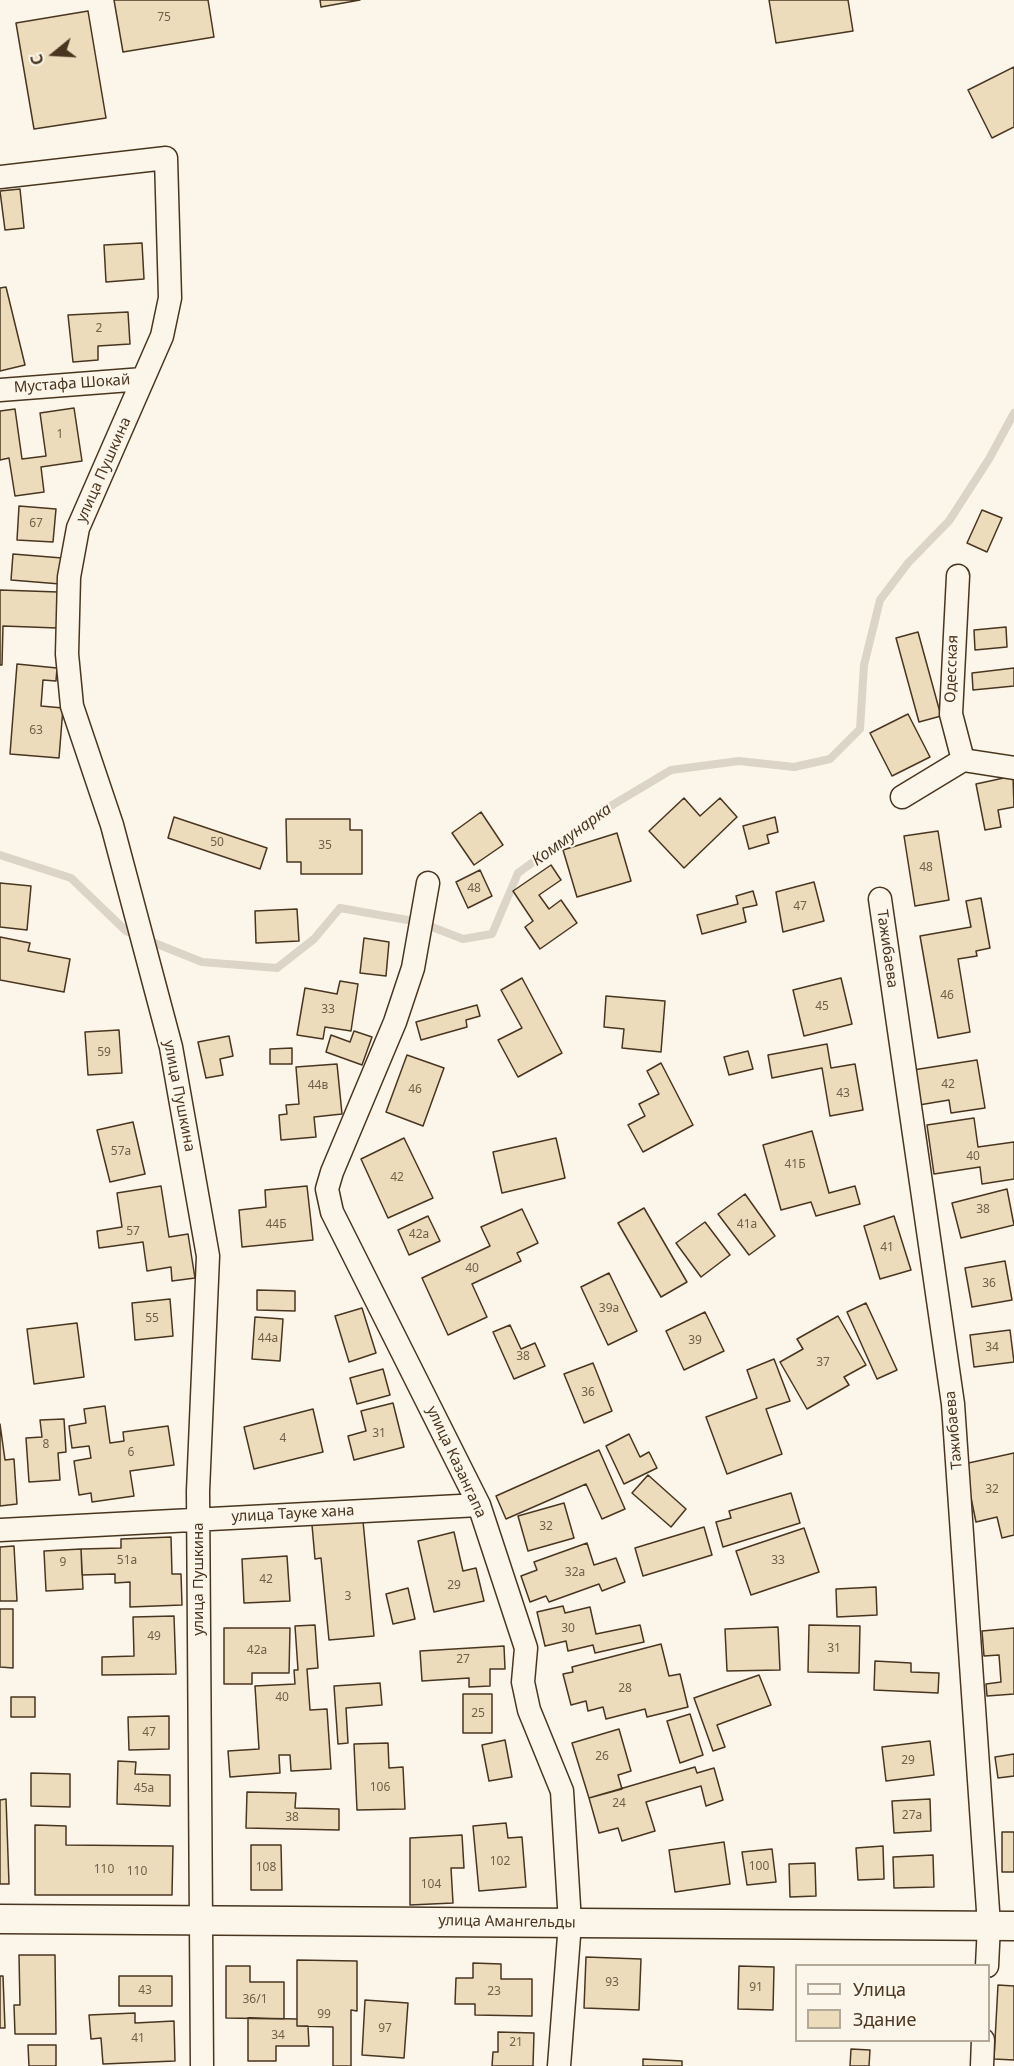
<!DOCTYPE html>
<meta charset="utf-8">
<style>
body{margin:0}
#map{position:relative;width:1014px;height:2066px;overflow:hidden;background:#fbf6e9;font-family:"Noto Sans",sans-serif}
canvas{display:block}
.legend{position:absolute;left:795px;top:1964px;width:195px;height:78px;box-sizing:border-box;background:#fbf6e9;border:2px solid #b4a999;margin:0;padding:8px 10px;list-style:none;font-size:18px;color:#4a3520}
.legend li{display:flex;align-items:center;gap:12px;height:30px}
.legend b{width:30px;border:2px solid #b4a999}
.north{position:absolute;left:24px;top:24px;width:60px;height:60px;-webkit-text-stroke:4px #fbf6e9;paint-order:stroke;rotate:252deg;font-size:16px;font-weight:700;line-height:24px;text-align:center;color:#4a3520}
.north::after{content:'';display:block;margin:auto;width:21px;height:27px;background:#4a3520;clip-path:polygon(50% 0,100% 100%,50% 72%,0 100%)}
</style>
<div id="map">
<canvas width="1014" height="2066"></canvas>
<ul class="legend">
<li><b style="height:8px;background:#fbf6e9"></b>Улица</li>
<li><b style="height:16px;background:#ecdcbc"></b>Здание</li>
</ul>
<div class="north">С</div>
</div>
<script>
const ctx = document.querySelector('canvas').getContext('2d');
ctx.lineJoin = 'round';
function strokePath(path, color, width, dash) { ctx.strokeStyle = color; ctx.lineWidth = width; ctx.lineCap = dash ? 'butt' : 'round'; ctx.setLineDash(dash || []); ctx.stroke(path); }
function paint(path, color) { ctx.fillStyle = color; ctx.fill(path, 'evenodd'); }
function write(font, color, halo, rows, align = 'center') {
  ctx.font = font + ' "Noto Sans",sans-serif'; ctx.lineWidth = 4.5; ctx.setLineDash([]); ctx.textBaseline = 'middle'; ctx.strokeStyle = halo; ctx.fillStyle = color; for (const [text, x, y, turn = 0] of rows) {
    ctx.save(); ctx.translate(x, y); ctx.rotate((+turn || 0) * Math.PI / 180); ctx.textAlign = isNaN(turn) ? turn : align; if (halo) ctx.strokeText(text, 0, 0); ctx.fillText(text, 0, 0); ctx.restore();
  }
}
const stream = new Path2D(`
 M0 855 71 878 126 931 136 935
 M147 940 202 962 277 968 314 939 340 908 419 922 463 939 492 934 518 873 609 807 671 770 739 761 794 767 830 759 860 729 864 665 880 600 908 563 949 521 989 459 1014 413`);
const building = new Path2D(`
 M114 0H208L214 37 123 52Z
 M320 0H360L321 7Z
 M769 0H848L853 31 776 43Z
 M88 11 106 118 34 129 16 23Z
 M1014 67V127L992 138 968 90Z
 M20 189 24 228 5 230 0 191Z
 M142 243 144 279 106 282 104 245Z
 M6 287 25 365 0 371V288Z
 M128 312 130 344 98 346V360L73 362 68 315Z
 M74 408 82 461 41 467 44 492 15 496 9 458 0 460V411L15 409 22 459 46 456 40 413Z
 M19 506 56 509 53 542 17 540Z
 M982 510 1002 518 987 552 967 543Z
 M13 554 62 558 60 584 11 580Z
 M0 590 58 592 57 628 3 626 2 665H0Z
 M1006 627 1007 647 975 650 974 630Z
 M918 632 941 716 919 722 896 638Z
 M17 664 57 668 56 681 43 680 41 706 63 708 59 758 10 754Z
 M1014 668V686L973 690 972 673Z
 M908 714 930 757 892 776 870 733Z
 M1013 776 1014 807 998 810 1001 827 985 830 976 784Z
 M684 798 700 816 720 798 737 817 684 868 649 831Z
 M481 812 503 845 474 865 452 833Z
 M174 817 267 848 260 869 168 838Z
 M775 817 778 832 767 835 769 843 749 849 743 826Z
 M286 819H350V830H362V874H301V862H287Z
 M938 831 949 900 915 906 904 836Z
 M617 833 631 881 577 897 563 850Z
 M551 865 561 880 539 895 549 909 561 900 577 923 540 949 525 927 533 921 513 891Z
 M480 870 492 896 468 908 456 882Z
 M814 882 824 921 783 932 776 892Z
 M0 883 31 886 27 930 0 927Z
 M753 891 757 905 743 908 746 922 702 934 697 915 738 904 736 896Z
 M981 898 990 948 976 951 977 956 958 959 970 1032 938 1038 920 936 971 927 966 901Z
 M297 909 299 941 256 943 255 911Z
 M0 937 30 943 28 951 70 959 64 992 0 980Z
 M364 938 389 942 386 976 360 973Z
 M522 978 562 1053 518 1077 498 1040 522 1028 501 990Z
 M841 978 852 1024 804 1036 793 990Z
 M340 981 358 984 351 1031 325 1027 323 1039 297 1035 305 988 337 994Z
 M606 996 665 1001 661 1052 622 1048 624 1029 604 1027Z
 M477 1005 480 1016 466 1020 467 1027 421 1040 416 1022Z
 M119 1030 122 1073 88 1075 85 1032Z
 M354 1031 372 1037 362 1065 326 1052 331 1035 350 1042Z
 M229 1036 233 1056 220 1059 223 1075 206 1078 198 1042Z
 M827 1044 831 1068 855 1064 863 1110 830 1116 822 1068 772 1078 768 1055Z
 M292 1048V1064H270V1049Z
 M748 1051 753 1069 729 1075 724 1057Z
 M407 1055 444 1068 423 1126 386 1112Z
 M977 1060 985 1108 951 1113 949 1100 919 1105 913 1070Z
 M661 1063 693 1125 643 1152 628 1125 645 1116 639 1104 659 1094 647 1071Z
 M337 1064 342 1114 314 1117 316 1137 281 1140 279 1115 287 1114 286 1105 299 1104 296 1067Z
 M974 1118 978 1147 1014 1142V1179L982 1184 980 1167 934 1174 927 1125Z
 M133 1122 145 1174 110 1182 97 1130Z
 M812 1131 829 1193 855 1186 860 1204 816 1216 811 1202 781 1210 763 1145Z
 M404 1138 433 1198 388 1218 361 1159Z
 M556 1138 565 1178 502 1193 493 1152Z
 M161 1186 169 1237 188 1234 195 1278 172 1281 171 1267 147 1271 143 1242 99 1248 97 1231 122 1227 117 1193Z
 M307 1186 313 1240 242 1247 239 1210 266 1207 265 1190Z
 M1007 1189 1014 1225 961 1238 952 1203Z
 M745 1194 775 1236 749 1255 718 1214Z
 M644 1208 687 1282 661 1297 618 1223Z
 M522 1209 538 1243 517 1253 521 1261 472 1284 487 1317 448 1335 422 1278 490 1246 481 1227Z
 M428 1216 440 1241 409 1255 398 1230Z
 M894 1216 911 1270 880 1279 864 1226Z
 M705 1222 730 1255 701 1277 676 1243Z
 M1005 1261 1012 1300 972 1307 965 1268Z
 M609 1273 637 1331 608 1345 581 1287Z
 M257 1290 295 1291V1311L257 1310Z
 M170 1299 173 1336 135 1340 132 1303Z
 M866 1303 897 1370 877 1379 847 1312Z
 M362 1308 376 1353 349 1362 335 1316Z
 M705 1312 724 1351 684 1370 666 1331Z
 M838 1316 866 1365 844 1377 849 1385 807 1409 780 1362 803 1349 797 1339Z
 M255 1317 283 1319 280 1361 252 1359Z
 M77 1323 84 1377 34 1384 27 1329Z
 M510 1325 521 1349 535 1343 545 1366 514 1379 493 1332Z
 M1010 1330 1014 1362 974 1367 970 1335Z
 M774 1359 790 1401 766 1409 782 1454 727 1474 706 1417 757 1398 747 1370Z
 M593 1363 612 1411 584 1423 564 1374Z
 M383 1369 390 1395 357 1404 350 1378Z
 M393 1403 404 1447 354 1460 348 1436 366 1431 361 1411Z
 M105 1406 110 1443 124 1441 123 1432 168 1426 174 1465 130 1471 134 1496 92 1502 91 1493 79 1495 74 1461 91 1458 89 1446 72 1448 69 1426 86 1423 84 1409Z
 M313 1409 323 1452 254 1469 244 1427Z
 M64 1419 66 1452 58 1453 60 1480 29 1482 26 1438 42 1437 40 1420Z
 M0 1424 5 1460 14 1459 17 1504 0 1506Z
 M629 1434 640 1457 649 1452 657 1468 624 1484 606 1446Z
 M599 1450 625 1509 602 1519 586 1484 506 1519 496 1496Z
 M1014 1453V1535L1002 1538 997 1517 976 1522 964 1464Z
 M648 1475 686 1509 671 1527 632 1493Z
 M791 1493 800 1523 723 1547 716 1522 731 1518 729 1511Z
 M564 1503 574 1538 528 1551 518 1516Z
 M363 1521 374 1636 329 1640 321 1558 315 1559 312 1525Z
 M704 1527 712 1555 643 1576 635 1548Z
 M804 1528 819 1572 751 1595 736 1551Z
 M454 1532 463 1571 476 1568 484 1601 434 1612 418 1541Z
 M171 1537 172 1574H181L182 1605 130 1607V1582L115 1583V1574L82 1575 81 1549 121 1548V1539Z
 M587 1543 594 1565 616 1558 625 1582 602 1591 599 1584 549 1602 546 1596 530 1602 521 1576 537 1570 534 1562Z
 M14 1546 17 1601H0V1547Z
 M81 1549 83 1589 46 1591 44 1551Z
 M287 1556 290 1601 244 1603 242 1559Z
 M876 1587 877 1615 837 1617 836 1589Z
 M408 1588 415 1619 393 1624 386 1594Z
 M563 1606 565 1613 590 1607 596 1634 640 1625 644 1642 595 1653 593 1645 568 1651 566 1641 545 1646 537 1612Z
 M0 1609H13V1668L0 1667Z
 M174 1616 176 1674 102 1675V1657L134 1656 133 1617Z
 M315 1625 318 1668 307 1669 310 1710 327 1709 331 1769 291 1771 290 1755H279L280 1773 230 1777 228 1751 259 1749 255 1686 295 1684 294 1670H298L295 1626Z
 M809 1625 860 1626 859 1673 808 1672Z
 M778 1627 780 1670 727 1671 725 1629Z
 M224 1628H290L289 1673H252V1684H224Z
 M1014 1628V1694L987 1696 986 1684 1001 1682 999 1655 984 1656 982 1631Z
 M661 1644 669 1676 680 1674 688 1707 647 1717 645 1709 606 1719 603 1707 588 1711 586 1701 571 1705 563 1674 573 1672 572 1667Z
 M504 1646 505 1669H490V1686L469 1687V1678L422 1681 420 1651Z
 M875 1661 911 1663V1672L939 1673 938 1693 874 1690Z
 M759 1675 771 1705 717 1725 725 1747 713 1751 694 1698Z
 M380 1683 382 1705 346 1708 348 1743 338 1744 334 1686Z
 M463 1694H492V1733H463Z
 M11 1697H35V1717H11Z
 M690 1714 703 1755 680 1763 667 1721Z
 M169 1716V1749L129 1750 128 1717Z
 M619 1729 631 1771 618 1775 622 1789 589 1798 572 1743Z
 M505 1740 512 1777 489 1781 482 1745Z
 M930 1741 934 1775 886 1781 882 1747Z
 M388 1743 389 1768 403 1767 405 1809 357 1810 354 1744Z
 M1014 1754V1776L998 1778 995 1757Z
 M118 1761 136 1762 135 1774 170 1775V1806L117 1804Z
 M695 1767 697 1773 714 1768 723 1800 706 1806 701 1786 646 1802 655 1831 622 1841 618 1828 599 1833 589 1798Z
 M31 1773 70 1774V1807L31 1806Z
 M247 1792 296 1793 295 1808 339 1809V1830L246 1828Z
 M6 1799 9 1884H0V1800Z
 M930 1799 931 1831 894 1833 892 1801Z
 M506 1823 508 1838 522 1837 526 1887 479 1891 473 1826Z
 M35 1825 66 1826V1845L173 1846 172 1895H35Z
 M1002 1832H1014V1872H1002Z
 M462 1835 464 1868H451L453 1903 410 1905V1838Z
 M724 1842 730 1884 675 1892 669 1850Z
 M251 1845H281L282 1890H251Z
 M883 1846 884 1879 858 1880 856 1848Z
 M772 1849 776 1882 747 1885 742 1852Z
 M933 1855 934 1887 894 1888 893 1857Z
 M815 1863 816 1896 790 1897 789 1864Z
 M19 1955H55L56 2034H15L14 2005H20Z
 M586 1957 641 1959 639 2010 584 2008Z
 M297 1960 357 1961V2011L351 2010V2066H333V2027L297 2026Z
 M473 1963 501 1964V1979H532V2016L475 2015V2004H455L456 1978H473Z
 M226 1966H250V1982H284V2019L226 2018Z
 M739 1966 774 1967 773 2010 738 2009Z
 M0 1976H3L5 2028H0Z
 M119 1976H172V2006H119Z
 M998 1985 1014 1986V2060L994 2059Z
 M365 2000 408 2003 404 2058 362 2055Z
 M135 2013V2023L174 2021 175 2061 103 2064 101 2038 91 2039 89 2015Z
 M248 2018 297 2019V2026H308L309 2046H276V2061H248Z
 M498 2032 534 2033 533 2066H492L493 2052H498Z
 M28 2045H56V2066H29Z
 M851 2049 870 2050 869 2066H850Z
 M643 2059 682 2061V2066H643Z`);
const minor = new Path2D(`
 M0 177 166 158 170 298 162 336 78 528 69 577 67 654 72 706 112 825 171 1047 208 1256 198 1491 202 2066
 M0 390 143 379
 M958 576 951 714 963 760
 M902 797 963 760 1014 768
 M428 883 413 968 395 1022 332 1172 327 1189 332 1212 479 1505 526 1648 523 1682 529 1710 562 1791 570 1923 559 2066
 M880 899 953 1404 989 1925 987 1966
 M0 1530 479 1505
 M982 2066 983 2040`);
const tertiary = new Path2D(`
 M0 1919 1014 1926`);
const numberNames = [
 ["75",164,18],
 ["2",99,329],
 ["1",60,435],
 ["67",36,524],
 ["63",36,731],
 ["50",217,843],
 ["35",325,846],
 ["48",926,868],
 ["48",474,889],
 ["47",800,907],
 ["46",947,996],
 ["45",822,1007],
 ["33",328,1010],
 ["59",104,1053],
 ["42",948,1085],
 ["44в",318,1086],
 ["46",415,1090],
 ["43",843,1094],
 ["57а",121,1152],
 ["40",973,1157],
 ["41Б",795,1165],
 ["42",397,1178],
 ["38",983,1210],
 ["44Б",276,1225],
 ["41а",747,1225],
 ["57",133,1232],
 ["42а",419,1235],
 ["41",887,1248],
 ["40",472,1269],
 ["36",989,1284],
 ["39а",609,1309],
 ["55",152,1319],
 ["44а",268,1339],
 ["39",695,1341],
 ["34",992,1348],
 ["38",523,1357],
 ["37",823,1363],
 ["36",588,1393],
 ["31",379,1434],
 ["4",283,1439],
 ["8",46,1445],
 ["6",131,1453],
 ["32",992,1490],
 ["32",546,1527],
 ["51а",127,1561],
 ["33",778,1561],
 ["9",63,1563],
 ["32а",575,1573],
 ["42",266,1580],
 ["29",454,1586],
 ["3",348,1597],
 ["30",568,1629],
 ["49",154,1637],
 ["31",834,1649],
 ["42а",257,1651],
 ["27",463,1660],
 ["28",625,1689],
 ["40",282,1698],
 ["25",478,1714],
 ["47",149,1733],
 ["26",602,1757],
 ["29",908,1761],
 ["106",380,1788],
 ["45а",144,1789],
 ["24",619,1804],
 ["27а",912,1816],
 ["38",292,1818],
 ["102",500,1862],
 ["100",759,1867],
 ["108",266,1868],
 ["110",104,1870],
 ["110",137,1872],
 ["104",431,1885],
 ["93",612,1983],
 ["91",756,1988],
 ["43",145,1991],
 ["23",494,1992],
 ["36/1",255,2000],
 ["99",324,2015],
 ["97",385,2029],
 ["34",278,2036],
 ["41",138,2039],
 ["21",516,2043]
];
const streetNames = [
 ["Мустафа Шокай",72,384,-4],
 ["улица Пушкина",104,470,-66],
 ["Одесская",952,669,-88],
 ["Тажибаева",887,949,82],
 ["улица Пушкина",179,1096,79],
 ["Тажибаева",954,1430,-95],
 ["улица Казангапа",456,1462,65],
 ["улица Тауке хана",293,1514,-3],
 ["улица Пушкина",199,1579,-90],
 ["улица Амангельды",507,1922,1]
];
const waterNames = [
 ["Коммунарка",572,835,-36]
];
strokePath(stream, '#dcd4c6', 8);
paint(building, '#ecdcbc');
strokePath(building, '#4a3520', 1.5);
strokePath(minor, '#4a3520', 25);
strokePath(tertiary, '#4a3520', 31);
strokePath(minor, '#fbf6e9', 22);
strokePath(tertiary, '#fbf6e9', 28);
write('12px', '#725f47', null, numberNames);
write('15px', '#4a3520', '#fbf6e9', streetNames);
write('italic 16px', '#4a3520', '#fbf6e9', waterNames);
</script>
